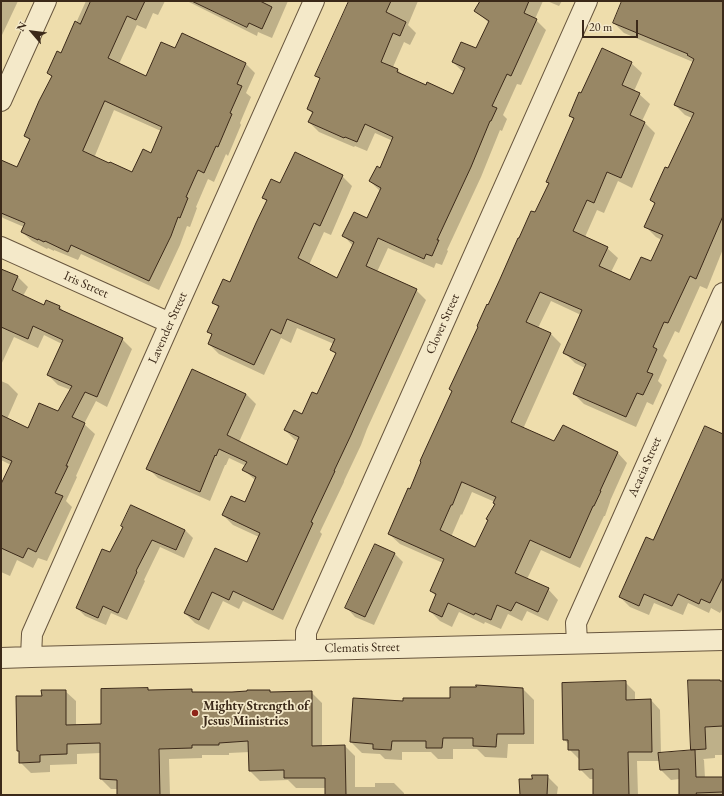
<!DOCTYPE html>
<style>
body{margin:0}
#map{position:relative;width:724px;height:796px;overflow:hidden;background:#eeddac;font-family:"EB Garamond",serif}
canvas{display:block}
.frame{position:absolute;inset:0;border:2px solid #3b2919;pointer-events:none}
.north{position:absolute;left:12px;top:12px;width:40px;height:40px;-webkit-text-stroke:3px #f4e9c9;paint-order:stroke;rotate:298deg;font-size:11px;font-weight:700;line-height:16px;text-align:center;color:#3b2919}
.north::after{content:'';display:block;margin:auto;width:14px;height:18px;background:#3b2919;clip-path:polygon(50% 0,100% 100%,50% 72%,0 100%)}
.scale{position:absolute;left:582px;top:20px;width:56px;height:18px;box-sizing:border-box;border:2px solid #3b2919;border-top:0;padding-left:5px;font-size:12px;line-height:14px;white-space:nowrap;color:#3b2919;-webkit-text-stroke:3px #f4e9c9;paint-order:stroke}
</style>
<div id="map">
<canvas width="724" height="796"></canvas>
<div class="frame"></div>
<div class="north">N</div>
<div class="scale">20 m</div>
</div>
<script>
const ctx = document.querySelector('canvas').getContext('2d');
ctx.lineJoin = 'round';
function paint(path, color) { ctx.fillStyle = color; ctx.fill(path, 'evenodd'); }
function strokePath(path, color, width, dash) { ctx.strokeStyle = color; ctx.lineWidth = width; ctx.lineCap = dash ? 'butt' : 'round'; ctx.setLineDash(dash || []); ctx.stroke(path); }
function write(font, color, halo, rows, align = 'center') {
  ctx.font = font + ' "EB Garamond",serif'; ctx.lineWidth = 3.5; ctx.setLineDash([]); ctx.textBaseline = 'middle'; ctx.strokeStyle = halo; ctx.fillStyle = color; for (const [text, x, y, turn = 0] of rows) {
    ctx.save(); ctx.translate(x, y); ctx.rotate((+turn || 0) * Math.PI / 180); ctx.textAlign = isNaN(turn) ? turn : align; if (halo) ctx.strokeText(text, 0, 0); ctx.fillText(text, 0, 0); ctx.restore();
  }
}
const shadow = new Path2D(`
 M1 1H18L2 35 1 38Z
 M86 1H165L158 15 153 13 146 29 137 25 119 64 146 78 176 49 182 35 246 64 255 73 246 93 251 97 240 123 241 125 228 156 226 154 214 182 208 179 196 207 197 208 190 227 187 226 180 245 159 290 81 254 78 260 54 250V251L48 248 47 249 32 241 22 232 24 227 3 218 1 216V161L17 168 30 141 26 136 52 77 48 73 62 54ZM114 110 161 131 151 154 133 173 94 158Z
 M187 1H288L272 38 258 32 257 36Z
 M350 1H418L408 25 416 33 410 45 404 42 393 67 397 69 404 76 426 86 453 96 463 72 453 62 477 50 489 23 476 11 481 1H543L535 19 546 30 521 85 517 84 503 115 507 119 502 131 500 130 481 177 447 250 448 251 442 265 436 263 434 268 388 248 377 272 416 290 426 300 367 429 361 445 344 481V482L320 532 322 534 283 620 243 601 239 609 223 601 209 630 195 623 185 613 247 564 259 537 233 525 223 515 245 503 255 480 244 470 246 466 229 458 226 465H225L210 501 158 478 148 468 246 394 256 404 239 442 287 466 299 441 295 440 285 430 303 415 318 396 337 355 331 350 334 344 297 328 291 343 281 338 264 375 219 354 209 344 213 336 209 332 219 308 214 303 231 283 268 202 263 198 280 185 342 176 352 186 331 235 324 232 309 265 338 279 353 246 344 236 368 220 381 192 370 181 380 169 393 141 375 133 367 151 355 146 354 147 319 132 309 122 313 114 308 109 320 79 317 76Z
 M547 1H562L559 6Z
 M666 1H723V249L707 289 700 286 679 333 675 331 663 356 667 360 658 381 662 385 653 405 647 402 636 427 584 404 574 394 585 368 575 363 564 352 581 315 551 301 538 328 551 334 561 344 523 429 555 443 617 452 627 463 610 501V502L605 516H604L580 568 541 550 527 579 548 589 558 600 548 621 527 611 522 621 508 614 501 629 485 622 484 624 459 612 452 627 440 621 430 611 436 596 431 591 443 563 400 544 389 534 410 490 453 392 488 306 536 214 549 184 547 182 574 120 570 116 582 95 631 63 642 73 634 91 639 94 650 104 642 121 645 123 655 133 632 188 618 181 604 213 597 210 585 237 607 248 618 258 611 272 631 281 652 263 662 240 656 237 646 227 656 205 651 200 669 170 692 118 685 115 675 105 693 62 624 33 614 23ZM472 492 495 502 496 504 475 548 451 537 461 514 462 515Z
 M1 270 18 277 28 287 23 296 45 306 60 307 65 313 122 339 132 349 107 407 96 401 84 424 95 434 76 476 77 477 66 501 72 507 47 561 38 558 33 568 17 560 10 576 1 572V487L11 465 1 460V381L8 384 18 394 7 419 29 429 59 413 71 390 58 385 48 375 62 344 44 335 38 348 14 337 1 365Z
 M723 435V608L720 613 711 608 709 613 688 603 683 615 654 603 649 615 630 607 620 597 653 542Z
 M131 506 185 530 193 538 184 558 160 547 144 580 145 581 127 620 111 613 106 625 85 616 77 608 110 553 124 527Z
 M394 553 403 562 374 625 355 617 347 608Z
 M689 681H723V755H715V758L703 759 704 760 705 778H723V795H680V779L671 780 661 770 660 761H637L638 795H594V779H590L580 769 579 759 569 749V745L564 739 625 682 635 692V700H651L660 710 661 754 693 751 692 749ZM588 768H598V770H588Z
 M148 689 150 691 191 690 194 693 269 691 271 693 311 692 322 703V746H345L355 756V787H375V783H394L404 793V795H326V788H296L288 780 260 781 250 771V752L229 753V755H202V758L169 759 170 795H118V789H111L101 779V753L77 754V764L50 765V772L31 773 20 762V752L18 750 43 697 65 691 76 701V725H102Z
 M523 689 534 700V744H508L507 758 485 757 477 749H453V759H438L431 752H402V760L385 759 380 754 362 753 351 742 404 702 451 699Z
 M547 776 558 787 557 794 559 795H521L532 780Z`);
const building = new Path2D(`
 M91 1H145L136 20 127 16 108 58 146 76 161 42 175 48 182 33 246 63 237 84 242 86 230 113 232 114 218 147 216 146 204 173 198 170 186 197 188 198 180 218 178 217 171 236 149 281 71 245 68 252 45 241 44 242 38 239V240L21 232 25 223 1 213V160L17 167 30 139 24 136 39 101 52 76 47 73 57 51 61 53 75 21 80 24ZM105 101 162 127 151 153 143 149 132 172 110 162 109 163 83 151Z
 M192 1H260L272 7 262 29 249 23 247 27Z
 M349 1H391L386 12 406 22 400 36 393 33 381 62 398 69 397 72 426 85 427 82 453 94 465 68 452 62 461 42 476 48 489 21 474 11 480 1H529L524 13 537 19 511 76 507 74 492 106 497 108 491 121H490L471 167 437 240H439L432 256 426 254 424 259 378 238 366 266 417 289 358 419 351 435 334 471H335L311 522 313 523 273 610 233 591 229 600 212 592 199 620 184 613 215 548 247 562 260 533 222 515 231 496 245 502 256 477 242 470 247 462 219 449 216 456 215 455 200 492 146 469 192 369 246 394 227 435 287 465 299 437 284 430 294 410 302 414 312 392 317 394 336 353 330 350 335 339 287 319 281 334 271 329 254 365 208 344 212 334 207 332 219 306 212 303 223 279 230 282 256 223 267 200 262 198 271 179 280 183 295 152 343 175 320 226 314 223 298 258 337 278 354 242 342 236 354 212 367 218 381 188 369 181 377 166 380 168 393 137 365 124 357 142 345 137 344 138 308 122 313 112 307 109 320 78 315 76Z
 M622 1H723V216L696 279 690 276 668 323 664 322 653 347 657 349 647 372 653 374 643 395 637 393 626 417 573 394 586 364 563 353 582 310 540 292 526 322 551 333 511 422 554 441 563 425 618 452 600 491H601L594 506H593L570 558 530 540 515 573 549 588 538 612 516 602 511 611 497 605 491 620 475 613 474 615 448 603 442 617 429 611 436 594 430 591 444 559 388 534 408 488 410 489 421 462 420 461 452 391 449 389 478 327 477 326 487 304 488 305 500 279 518 238H519L531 211 535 212 549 183 546 182 574 118 569 116 579 92 581 93 602 48 632 62 622 85 640 93 630 115 645 122 621 178 607 172 594 203 587 200 573 231 608 247 599 266 630 280 641 257 651 261 663 235 644 227 655 203 650 200 665 167 668 168 694 113 674 105 694 59 687 55 688 54 613 23ZM462 482 496 497 493 503 495 504 486 519 488 520 475 547 440 530 451 505H452Z
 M1 269 18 276 12 290 44 305 46 300 60 306 59 309 123 338 97 397 85 392 72 417 85 423 66 466H68L55 493 63 496 36 552 28 548 23 558 1 548V484L12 461 1 456V415L28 428 39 403 58 411 72 386 47 375 63 340 33 326 28 339 1 327Z
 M705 426 723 434V577L710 603 701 599 699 604 678 594 672 606 644 594 639 606 619 597 646 537 653 540Z
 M131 505 185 530 176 550 152 540 136 571 137 572 118 613 103 606 98 618 76 608 102 549 110 552 123 527 121 526Z
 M375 544 395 553 365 617 345 608Z
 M688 680H720V681H723V726L705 727 706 749 691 750Z
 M626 681V700L651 699 652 752H628L629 795H593V769L579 770V750H568V740H563L562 683Z
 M476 685 523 688 524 734H497L496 747 473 746V738H443L442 748H426V741H392L391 750 373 749V744L350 742 353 698 403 701V698H450V687H476Z
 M148 688V690L192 689V692H232L247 691V690H270V692L312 691V746L345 745 346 795H325V778H284V770L249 771 248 741 219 743V745H192V748L159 749 160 795H117V780L100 779V743L67 744V754L40 755V762L19 763V751H17L16 696H42L41 690H66V725L101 724V689Z
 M695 750 696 777H723V792L696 793 697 795H679V769L660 770 658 753Z
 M532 775H548L547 795H520L519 779H532Z`);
const street = new Path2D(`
 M1 101 46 1
 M1 247 170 323
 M577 643 576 623 723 293
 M306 649V632L587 1
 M31 657 32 634 170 323 314 1
 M1 658 31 657 723 640`);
const markers = [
 [195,713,4,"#8f2418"]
];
const streetNames = [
 ["Iris Street",86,285,24],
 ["Clover Street",443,324,-66],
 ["Lavender Street",168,328,-66],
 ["Acacia Street",645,467,-66],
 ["Clematis Street",362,648,-1]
];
const poiNames = [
 ["Mighty Strength of",203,706],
 ["Jesus Ministries",203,721]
];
paint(shadow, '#0003');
paint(building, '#988765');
strokePath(building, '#3b2919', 1);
strokePath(street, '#68563e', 22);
strokePath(street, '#f4e9c9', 20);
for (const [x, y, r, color] of markers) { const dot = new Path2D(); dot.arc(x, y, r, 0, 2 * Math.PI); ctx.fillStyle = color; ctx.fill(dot); strokePath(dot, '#f4e9c9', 1.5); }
write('13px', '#3b2919', '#f4e9c9', streetNames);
write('bold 13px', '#3b2919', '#f4e9c9', poiNames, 'left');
</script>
